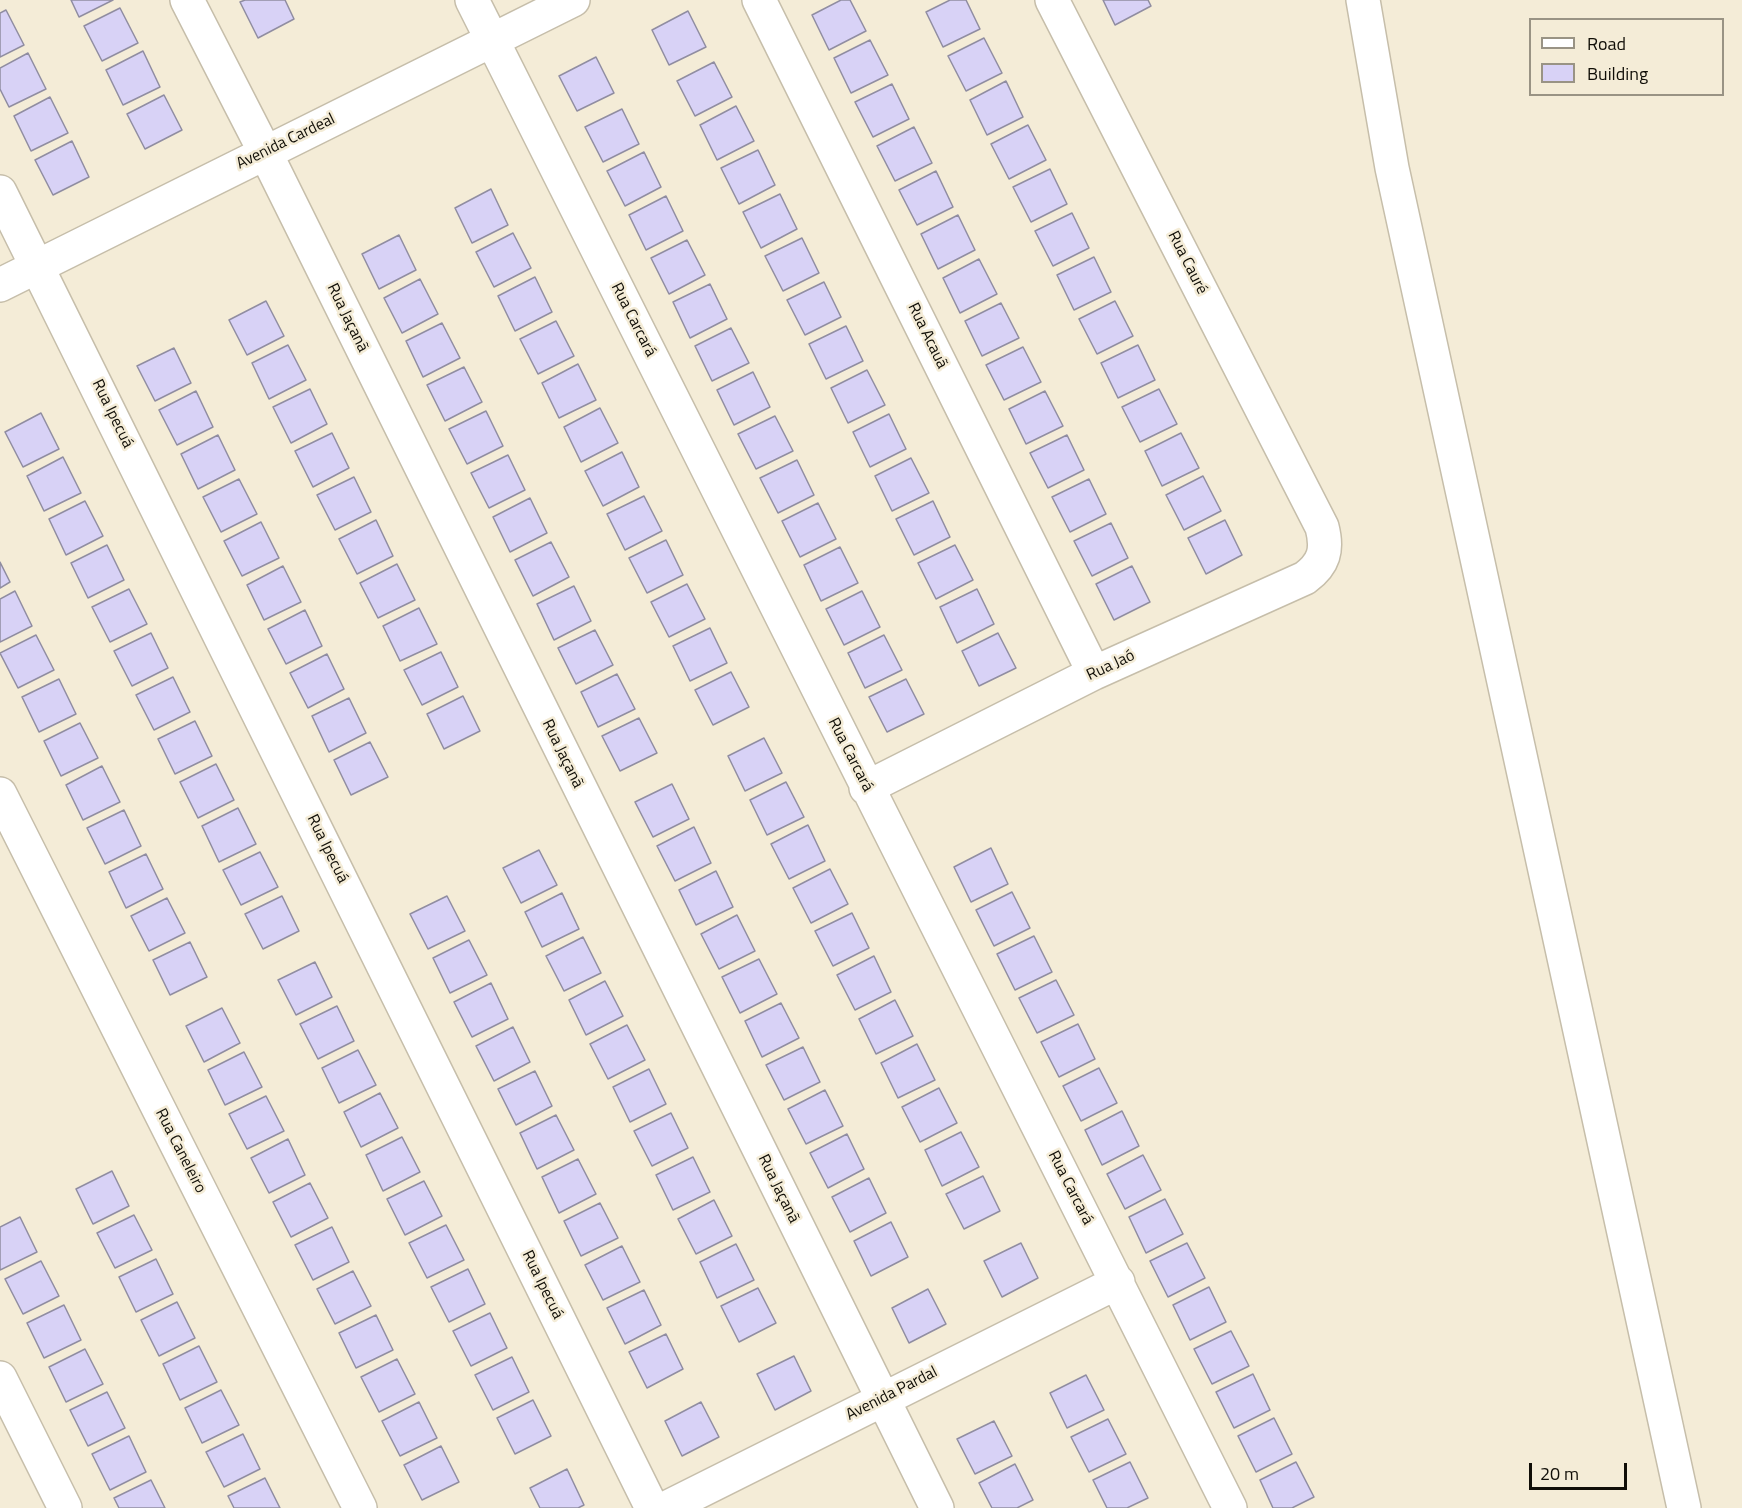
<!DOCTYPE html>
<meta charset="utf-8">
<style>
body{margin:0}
#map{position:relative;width:1742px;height:1508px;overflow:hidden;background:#f4ecd7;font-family:"Titillium Web",sans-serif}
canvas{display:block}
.legend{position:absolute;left:1529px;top:18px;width:195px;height:78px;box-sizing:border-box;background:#f4ecd7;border:2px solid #999384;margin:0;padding:8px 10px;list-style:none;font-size:18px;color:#100e07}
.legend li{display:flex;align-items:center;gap:12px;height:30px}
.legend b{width:30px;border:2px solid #999384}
.scale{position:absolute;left:1529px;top:1463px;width:98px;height:27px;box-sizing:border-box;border:3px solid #100e07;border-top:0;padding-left:8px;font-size:18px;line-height:21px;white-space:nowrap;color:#100e07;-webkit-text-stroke:4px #f4ecd7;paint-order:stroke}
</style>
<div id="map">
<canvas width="1742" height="1508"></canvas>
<ul class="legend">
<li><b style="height:8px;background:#fff"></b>Road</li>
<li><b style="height:16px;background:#d8d2f6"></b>Building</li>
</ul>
<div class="scale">20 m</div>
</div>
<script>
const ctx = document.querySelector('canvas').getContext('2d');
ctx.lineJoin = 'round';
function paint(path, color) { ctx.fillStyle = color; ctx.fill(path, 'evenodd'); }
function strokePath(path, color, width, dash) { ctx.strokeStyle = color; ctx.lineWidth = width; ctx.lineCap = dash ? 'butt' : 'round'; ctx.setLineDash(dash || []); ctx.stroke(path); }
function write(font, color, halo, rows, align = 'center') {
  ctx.font = font + ' "Titillium Web",sans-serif'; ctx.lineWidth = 5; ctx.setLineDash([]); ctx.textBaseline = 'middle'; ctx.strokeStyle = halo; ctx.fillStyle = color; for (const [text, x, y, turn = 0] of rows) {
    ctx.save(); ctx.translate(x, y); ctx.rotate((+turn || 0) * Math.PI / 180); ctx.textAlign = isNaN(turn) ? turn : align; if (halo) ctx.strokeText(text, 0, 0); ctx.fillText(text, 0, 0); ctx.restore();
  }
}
const building = new Path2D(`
 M71 0H113L79 17Z
 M245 0H285L294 19 258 38 240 2Z
 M841 0H850L866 31 829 50 812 15Z
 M950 0H966L980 29 943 47 926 12Z
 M1103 0H1148L1151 6 1115 25Z
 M120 8 138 43 102 61 84 26Z
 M6 10 24 45 0 57V13Z
 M688 11 706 47 669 65 652 30Z
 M984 38 1002 73 966 91 948 56Z
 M870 40 888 75 851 93 834 58Z
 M143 51 160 87 123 105 106 70Z
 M28 53 46 89 9 107 0 89V68Z
 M596 57 614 93 577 111 559 76Z
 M714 62 732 97 695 116 677 81Z
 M1006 81 1023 117 987 135 970 100Z
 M892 84 909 119 873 137 855 102Z
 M164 95 182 130 145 149 127 114Z
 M50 97 68 133 31 151 14 116Z
 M736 106 754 141 717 160 700 125Z
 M622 109 639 144 603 162 585 127Z
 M1028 125 1046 160 1009 179 991 144Z
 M914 127 932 163 895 181 877 146Z
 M72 141 89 177 53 195 35 160Z
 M758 150 775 185 739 204 721 168Z
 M644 152 661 187 625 206 607 171Z
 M1050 169 1067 204 1031 222 1013 187Z
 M936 171 953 207 917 225 899 190Z
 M491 189 508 225 472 243 455 208Z
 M780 194 797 229 761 248 743 212Z
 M666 196 683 231 646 250 629 215Z
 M1072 213 1089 248 1053 266 1035 231Z
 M958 215 975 250 938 269 921 234Z
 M513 233 531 268 494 287 476 252Z
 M399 235 416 270 379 289 362 254Z
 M802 238 819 273 783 291 765 256Z
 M687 240 705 275 669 294 651 258Z
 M1094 257 1111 292 1074 310 1057 275Z
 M979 259 997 294 960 313 943 278Z
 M535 277 552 312 515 331 498 296Z
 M420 279 438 314 402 333 384 298Z
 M824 282 841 317 805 335 787 300Z
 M710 284 727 319 690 338 673 302Z
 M266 301 284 336 247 355 229 320Z
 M1115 301 1133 336 1097 354 1079 319Z
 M1001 303 1019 338 982 356 965 321Z
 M556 321 574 356 538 374 520 339Z
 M442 323 460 358 423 377 406 341Z
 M846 326 863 361 826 379 809 344Z
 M731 328 749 363 712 381 695 346Z
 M288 345 306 380 269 399 252 363Z
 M1138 345 1155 380 1118 398 1101 363Z
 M1023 347 1041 382 1004 400 986 365Z
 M174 348 191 383 155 401 137 366Z
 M578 364 596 400 559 418 542 383Z
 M464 367 482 402 445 421 427 385Z
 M867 370 885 405 848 423 831 388Z
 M753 372 770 407 734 425 717 390Z
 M310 389 327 424 291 443 273 407Z
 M1159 389 1177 424 1140 442 1122 407Z
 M196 391 213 427 177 445 159 410Z
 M1045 391 1063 426 1026 444 1009 409Z
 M600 408 618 443 581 462 564 427Z
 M486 411 503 446 467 464 449 429Z
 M41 413 59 449 23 467 5 432Z
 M889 414 906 449 870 467 853 432Z
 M775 416 793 451 756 469 738 434Z
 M332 433 349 468 313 487 295 451Z
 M1181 433 1199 468 1162 486 1145 451Z
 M218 435 235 470 198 489 181 454Z
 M1067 435 1084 470 1048 488 1030 453Z
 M622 452 639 487 603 506 585 471Z
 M508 455 525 490 489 508 471 473Z
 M63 457 81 493 44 511 27 476Z
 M911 458 929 493 892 511 875 476Z
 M797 460 814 495 778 513 760 478Z
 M1203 476 1221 511 1184 530 1166 495Z
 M354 477 371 512 335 530 317 495Z
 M239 479 257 514 221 532 203 497Z
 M1089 479 1106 514 1070 532 1052 497Z
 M644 496 662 531 625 550 607 514Z
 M530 498 547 533 510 552 493 517Z
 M85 501 103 536 66 555 49 519Z
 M933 501 950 537 914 555 896 519Z
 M818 503 836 539 800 557 782 521Z
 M376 520 393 556 357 574 339 539Z
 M1225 520 1242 555 1206 574 1188 538Z
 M261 522 279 558 242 576 224 541Z
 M1111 523 1128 558 1092 576 1074 541Z
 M666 540 683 575 647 593 629 558Z
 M551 542 569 577 533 596 515 560Z
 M107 545 124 580 88 598 71 563Z
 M955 545 973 580 936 599 918 563Z
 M840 547 858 583 821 601 804 565Z
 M0 562 10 582 0 588Z
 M397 564 415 600 378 618 360 583Z
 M283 566 301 602 264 620 247 585Z
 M1132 566 1150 602 1114 620 1096 584Z
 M687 584 705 619 669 637 651 602Z
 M574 586 591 621 554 640 537 604Z
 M129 589 147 624 110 642 92 607Z
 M977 589 994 624 957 643 940 607Z
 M15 591 32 626 0 642V599Z
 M862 591 880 627 844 645 826 609Z
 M419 608 437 644 400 661 383 626Z
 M305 610 322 646 286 664 268 629Z
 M710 628 727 663 690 681 673 646Z
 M595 630 613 665 576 684 558 648Z
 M151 633 168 668 132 686 114 651Z
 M998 633 1016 668 979 686 962 651Z
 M36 635 54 670 18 688 0 653Z
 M884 635 902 670 865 688 848 653Z
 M441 652 458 687 422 705 404 670Z
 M327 654 344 689 308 708 290 673Z
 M731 672 749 707 713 725 695 690Z
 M617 674 635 709 598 727 581 692Z
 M173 677 190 712 154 730 136 695Z
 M59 679 76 714 39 732 22 697Z
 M906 679 924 714 887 732 869 697Z
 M463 696 480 731 444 749 427 714Z
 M349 698 366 733 329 752 312 716Z
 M639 718 657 753 620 771 602 736Z
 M195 721 212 756 175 774 158 739Z
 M80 723 98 758 61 776 44 741Z
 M764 738 782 773 745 791 728 756Z
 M370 742 388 777 351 795 334 760Z
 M216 764 234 800 198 818 180 782Z
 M102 766 120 802 83 820 66 785Z
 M786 782 804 817 767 835 750 800Z
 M672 784 689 819 653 837 635 802Z
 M238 808 256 844 219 862 202 826Z
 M124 810 141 846 105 864 87 828Z
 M808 825 825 861 789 879 771 844Z
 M694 827 711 863 675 881 657 846Z
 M991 848 1008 884 971 902 954 867Z
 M539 850 557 885 521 903 503 868Z
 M260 852 278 887 241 905 223 870Z
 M146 854 163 889 126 908 109 872Z
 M830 869 848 904 811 923 793 888Z
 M716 871 733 907 696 925 679 890Z
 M1012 892 1030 928 994 946 976 910Z
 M562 893 579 929 542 947 525 912Z
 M282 896 299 931 263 949 245 914Z
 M447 896 465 931 428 949 410 914Z
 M167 898 185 933 149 951 131 916Z
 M852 913 869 948 833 966 815 931Z
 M737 915 755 951 719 969 701 934Z
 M1034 936 1052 972 1015 990 997 954Z
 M583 937 601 973 564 991 546 956Z
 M469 940 487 975 450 993 433 958Z
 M190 942 207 977 170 995 153 960Z
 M874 956 891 992 855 1010 837 975Z
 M759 959 777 994 740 1013 722 977Z
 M315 962 332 997 296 1015 278 980Z
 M1056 980 1074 1015 1037 1033 1019 998Z
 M605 981 623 1016 586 1035 569 1000Z
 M491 983 508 1019 472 1037 454 1002Z
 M895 1000 913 1036 876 1054 859 1019Z
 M781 1003 799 1038 762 1057 745 1021Z
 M337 1006 354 1041 318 1059 300 1024Z
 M222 1008 240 1043 204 1062 186 1026Z
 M1078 1024 1095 1059 1059 1077 1041 1042Z
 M627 1025 645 1060 608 1079 590 1044Z
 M513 1027 530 1062 494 1081 476 1046Z
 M917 1044 935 1080 898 1098 881 1063Z
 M803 1047 820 1082 784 1100 766 1065Z
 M358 1050 376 1085 339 1103 322 1068Z
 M244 1052 262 1087 225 1105 208 1070Z
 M1099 1068 1117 1103 1081 1121 1063 1086Z
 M649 1069 666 1104 630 1122 613 1087Z
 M535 1071 552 1106 516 1125 498 1089Z
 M939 1088 957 1123 920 1142 902 1107Z
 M825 1090 843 1126 806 1144 788 1109Z
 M380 1093 398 1128 361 1147 344 1112Z
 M266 1096 284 1131 247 1149 229 1114Z
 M1122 1111 1139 1146 1102 1165 1085 1130Z
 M671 1113 688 1148 652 1166 634 1131Z
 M556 1115 574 1150 537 1169 520 1133Z
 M961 1132 979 1167 942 1186 925 1150Z
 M847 1134 864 1169 828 1188 810 1153Z
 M402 1137 420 1172 383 1191 366 1155Z
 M288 1139 305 1175 269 1193 251 1158Z
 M1143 1155 1161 1190 1125 1209 1107 1174Z
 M693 1157 710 1192 673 1210 656 1175Z
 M578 1159 596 1194 559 1213 542 1177Z
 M112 1171 129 1206 93 1224 76 1189Z
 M983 1176 1000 1211 964 1229 946 1194Z
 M869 1178 886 1213 850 1232 832 1197Z
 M424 1181 442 1216 405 1235 387 1199Z
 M310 1183 328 1218 291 1237 273 1202Z
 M1165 1199 1183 1234 1146 1253 1129 1217Z
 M714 1200 732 1236 696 1254 678 1219Z
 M600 1203 618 1238 581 1256 564 1221Z
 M134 1215 152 1250 115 1268 97 1233Z
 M20 1217 37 1252 0 1270V1227Z
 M891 1222 908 1257 871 1276 854 1241Z
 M446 1225 464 1260 427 1278 409 1243Z
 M332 1227 349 1262 313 1280 295 1245Z
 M1021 1243 1038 1278 1002 1297 984 1261Z
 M1187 1243 1205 1278 1168 1297 1150 1261Z
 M736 1244 754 1280 717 1298 700 1262Z
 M622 1246 640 1282 603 1300 585 1265Z
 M156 1259 173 1294 136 1312 119 1277Z
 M41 1261 59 1296 23 1314 5 1279Z
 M468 1269 485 1304 449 1322 431 1287Z
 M353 1271 371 1306 335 1324 317 1289Z
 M1209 1287 1226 1322 1190 1340 1173 1305Z
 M758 1288 776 1323 739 1342 721 1306Z
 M928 1289 946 1324 909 1343 892 1308Z
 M644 1290 661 1325 625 1344 607 1308Z
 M177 1302 195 1338 159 1356 141 1320Z
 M64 1305 81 1340 44 1358 27 1323Z
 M490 1313 507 1348 471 1366 453 1331Z
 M376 1315 393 1350 356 1368 339 1333Z
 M1231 1331 1249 1366 1212 1384 1194 1349Z
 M666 1334 683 1369 647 1388 629 1352Z
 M199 1346 217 1382 180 1400 163 1364Z
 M85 1349 103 1384 66 1402 49 1367Z
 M794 1356 811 1391 775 1410 757 1374Z
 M512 1357 529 1392 493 1410 475 1375Z
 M397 1359 415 1394 379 1412 361 1377Z
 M1253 1374 1270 1410 1234 1428 1216 1392Z
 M1086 1375 1104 1410 1067 1428 1050 1393Z
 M221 1390 239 1425 202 1443 185 1408Z
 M107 1392 125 1428 88 1446 70 1410Z
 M533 1400 551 1436 515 1454 497 1418Z
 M419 1402 437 1438 400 1456 382 1421Z
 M701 1402 719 1437 682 1456 665 1421Z
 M1274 1418 1292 1454 1256 1472 1238 1436Z
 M1108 1419 1126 1454 1089 1472 1071 1437Z
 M994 1421 1012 1456 975 1474 957 1439Z
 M243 1434 260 1469 224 1487 206 1452Z
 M129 1436 146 1472 110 1490 92 1454Z
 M441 1446 459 1482 422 1500 404 1465Z
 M1130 1462 1148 1498 1127 1508H1107L1093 1480Z
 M1296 1462 1314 1497 1292 1508H1273L1260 1480Z
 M1015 1464 1033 1500 1017 1508H992L979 1483Z
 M567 1469 584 1505 578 1508H540L530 1488Z
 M265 1478 280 1508H234L228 1496Z
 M151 1480 165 1508H119L114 1498Z`);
const street = new Path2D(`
 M187 0 265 152 937 1508
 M472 0 1230 1508
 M759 0 1094 673
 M0 192 652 1508
 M0 285 573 0
 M866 788 1094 673 1305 578C1324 564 1328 550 1322 527L1052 0
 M0 794 360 1508
 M0 1378 65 1508
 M666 1508 1118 1282`);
const secondary = new Path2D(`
 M1363 0 1392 168 1684 1508`);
const streetNames = [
 ["Avenida Cardeal",286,142,-26],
 ["Rua Cauré",1187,263,63],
 ["Rua Jaçanã",347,318,64],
 ["Rua Carcará",633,320,63],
 ["Rua Acauã",927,336,64],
 ["Rua Ipecuá",112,414,64],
 ["Rua Jaó",1111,666,-25],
 ["Rua Jaçanã",562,754,64],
 ["Rua Carcará",850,755,63],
 ["Rua Ipecuá",327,849,64],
 ["Rua Caneleiro",180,1151,63],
 ["Rua Carcará",1070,1188,63],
 ["Rua Jaçanã",778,1189,64],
 ["Rua Ipecuá",542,1285,64],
 ["Avenida Pardal",892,1394,-27]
];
paint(building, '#d8d2f6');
strokePath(building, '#908da1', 1.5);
strokePath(street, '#c6beaa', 36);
strokePath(secondary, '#c6beaa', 36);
strokePath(street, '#fff', 33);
strokePath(secondary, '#fff', 33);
write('16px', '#100e07', '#f4ecd7', streetNames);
</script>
